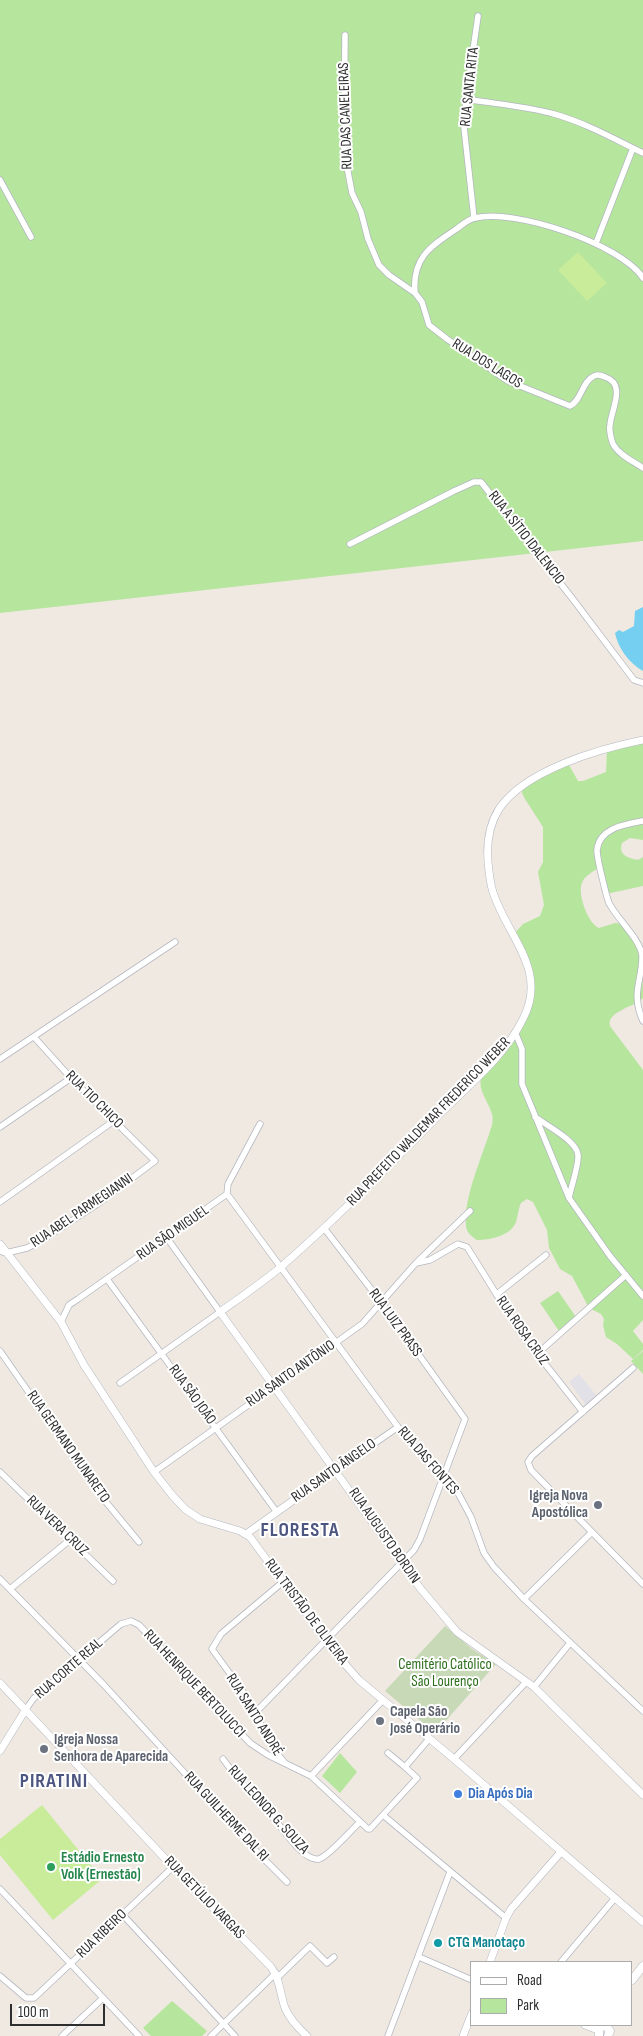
<!DOCTYPE html>
<meta charset="utf-8">
<style>
body{margin:0}
#map{position:relative;width:643px;height:2036px;overflow:hidden;background:#efe9e1;font-family:"Sofia Sans Condensed",sans-serif}
canvas{display:block}
.legend{position:absolute;left:470px;top:1961px;width:162px;height:65px;box-sizing:border-box;background:#fff;border:1px solid #ababab;margin:0;padding:6px 9px;list-style:none;font-size:15px;color:#2e2e2e}
.legend li{display:flex;align-items:center;gap:10px;height:25px}
.legend b{width:25px;border:1px solid #ababab}
.scale{position:absolute;left:10px;top:2004px;width:95px;height:22px;box-sizing:border-box;border:2px solid #2e2e2e;border-top:0;padding-left:6px;font-size:15px;line-height:18px;white-space:nowrap;color:#2e2e2e;-webkit-text-stroke:4px #fff;paint-order:stroke}
</style>
<div id="map">
<canvas width="643" height="2036"></canvas>
<ul class="legend">
<li><b style="height:6px;background:#fff"></b>Road</li>
<li><b style="height:14px;background:#b6e59e"></b>Park</li>
</ul>
<div class="scale">100 m</div>
</div>
<script>
const ctx = document.querySelector('canvas').getContext('2d');
ctx.lineJoin = 'round';
function paint(path, color) { ctx.fillStyle = color; ctx.fill(path, 'evenodd'); }
function strokePath(path, color, width, dash) { ctx.strokeStyle = color; ctx.lineWidth = width; ctx.lineCap = dash ? 'butt' : 'round'; ctx.setLineDash(dash || []); ctx.stroke(path); }
function write(font, color, halo, rows, align = 'center') {
  ctx.font = font + ' "Sofia Sans Condensed",sans-serif'; ctx.lineWidth = 4; ctx.setLineDash([]); ctx.textBaseline = 'middle'; ctx.strokeStyle = halo; ctx.fillStyle = color; for (const [text, x, y, turn = 0] of rows) {
    ctx.save(); ctx.translate(x, y); ctx.rotate((+turn || 0) * Math.PI / 180); ctx.textAlign = isNaN(turn) ? turn : align; if (halo) ctx.strokeText(text, 0, 0); ctx.fillText(text, 0, 0); ctx.restore();
  }
}
const industrial = new Path2D(`
 M579 1374 596 1395 586 1405 569 1382Z`);
const green = new Path2D(`
 M0 0H643V541L0 613Z
 M643 740V840L630 838 622 843C618 855 628 858 638 860L643 857V886L606 894 600 867C594 871 584 876 582 883 577 893 588 924 599 928L615 923C622 923 626 928 630 934 643 953 643 975 643 998 634 1007 606 1012 610 1026L643 1070V1320L633 1331 643 1344V1350L633 1359 617 1344 606 1337 603 1325 604 1319 601 1314 589 1308 572 1276 560 1269 549 1248 547 1230 533 1202 527 1199 521 1203C518 1209 518 1216 516 1222 511 1236 489 1240 477 1240 471 1236 466 1232 466 1225 463 1198 484 1152 492 1125 497 1109 477 1095 481 1078L515 1032 532 985 513 935 523 924 540 916 544 905 538 872 543 862V827L525 799 522 793 523 786 569 765 578 781H583L606 772 607 750Z
 M558 1291 576 1317 559 1331 540 1303Z
 M643 1351V1374L631 1361Z
 M340 1753 357 1772 340 1793 322 1776Z
 M172 2001 207 2031 202 2036H151L143 2028Z`);
const cemetery = new Path2D(`
 M445 1626 472 1649 496 1664 435 1733 385 1691Z`);
const pitch = new Path2D(`
 M578 252 607 283 587 301 558 270Z
 M42 1805 102 1879 53 1920 0 1855V1839Z`);
const water = new Path2D(`
 M643 607V671C629 663 618 648 615 633L619 630 623 632 634 626 635 611Z`);
const minor = new Path2D(`
 M345 35 344 149 348 172 352 193 361 212 368 239 379 265 389 275 415 293 422 302 429 325 447 339 508 381 570 406C582 400 582 381 594 376 597 374 601 375 605 377 627 384 611 410 610 425 609 430 611 439 613 444 619 455 633 461 643 468
 M466 99C495 104 525 106 554 114 586 123 614 139 643 153
 M0 180 31 237
 M474 218 464 127 466 99 478 16
 M596 243 633 148
 M415 293C412 259 429 247 455 230 461 226 468 219 475 218 514 208 621 244 643 278
 M350 544 454 491 474 482H481L572 598 634 680 643 683
 M643 821C626 824 599 828 597 850 597 856 599 863 600 869 603 880 605 892 609 903 617 919 640 939 642 955 643 980 630 992 643 1021
 M515 1032 522 1049V1084L569 1198 610 1256 643 1296
 M0 1059 175 942
 M535 1117C546 1125 577 1141 578 1155 579 1166 571 1186 569 1198
 M0 1127 71 1078
 M227 1194 398 1427 436 1472 458 1493 471 1517 484 1553 494 1567 524 1599 643 1711
 M0 1202 115 1120
 M0 1251 6 1253 27 1248 39 1242 99 1203 155 1161 71 1078 34 1037
 M417 1262 470 1211
 M107 1279 276 1511
 M497 1294 546 1255
 M61 1322 69 1305 78 1299 227 1194 228 1184 260 1124
 M0 1351 101 1496 139 1542
 M537 1354 626 1275
 M633 1368 532 1456 528 1462 531 1470 643 1584
 M120 1383 220 1312 167 1238
 M336 1470 398 1427
 M0 1472 113 1581
 M154 1472 362 1324 416 1263 430 1260 458 1244 467 1247 520 1332 583 1412
 M0 1579 104 1685 258 1853 287 1882
 M284 1581 221 1634 212 1649 244 1693 275 1751 284 1762
 M10 1589 71 1539
 M524 1599 591 1533
 M534 1687 570 1643
 M26 1709 34 1698 121 1624 131 1621 139 1625 250 1743 268 1755 311 1776 368 1829H370L417 1778 405 1767 429 1739
 M255 1713 414 1550 420 1539 465 1419 381 1302 324 1228
 M388 1753 405 1767
 M223 1759C238 1780 254 1797 271 1815 281 1826 303 1862 319 1859 329 1856 350 1831 359 1823
 M454 1759 526 1682
 M311 1776 382 1701
 M383 1815 506 1918
 M0 1889 139 2036
 M122 1914 235 2036
 M419 1957 472 1980
 M561 1962 615 1898
 M0 1976 26 1998H34L173 1867
 M277 1978 310 1946 327 1963 334 1957
 M62 2036 103 1998
 M211 2036 276 1973
 M388 2036 450 1872`);
const tertiary = new Path2D(`
 M643 740C599 749 525 770 499 809 487 828 486 850 489 871 490 879 491 888 494 895 509 938 548 971 523 1019 505 1056 469 1085 440 1114 389 1166 337 1218 282 1266 263 1282 241 1297 220 1312L420 1588 457 1632 534 1687 643 1795
 M0 1244 61 1322 84 1365 154 1472 172 1495 185 1509 200 1519 240 1531 250 1537 336 1654 359 1680 454 1759 643 1922
 M246 1534 336 1470
 M0 1683 173 1867 271 1967C280 1979 280 1994 285 2008 290 2019 298 2028 307 2036
 M0 1751 26 1709
 M490 1962 506 1918 511 1909 561 1852
 M585 2025 598 2030
 M463 2036 472 2013`);
const secondary = new Path2D(`
 M632 1980 643 1966
 M606 2026 610 2031 608 2036
 M599 2036V2028L607 2025`);
const markers = [
 [598,1505,5,"#6b7280"],
 [380,1721,5,"#6b7280"],
 [44,1749,5,"#6b7280"],
 [458,1794,5,"#3f7fe0"],
 [51,1867,5,"#2e9e5b"],
 [438,1943,5,"#0f9aa8"]
];
const streetNames = [
 ["RUA SANTA RITA",470,87,-84],
 ["RUA DAS CANELEIRAS",346,116,-92],
 ["RUA DOS LAGOS",487,364,32],
 ["RUA A SÍTIO IDALENCIO",526,538,52],
 ["RUA TIO CHICO",94,1100,45],
 ["RUA PREFEITO WALDEMAR FREDERICO WEBER",429,1122,-46],
 ["RUA ABEL PARMEGIANNI",82,1211,-34],
 ["RUA SÃO MIGUEL",173,1233,-35],
 ["RUA LUIZ PRASS",395,1323,54],
 ["RUA ROSA CRUZ",522,1331,55],
 ["RUA SANTO ANTÔNIO",291,1374,-35],
 ["RUA SÃO JOÃO",192,1395,54],
 ["RUA GERMANO MUNARETO",68,1447,55],
 ["RUA DAS FONTES",428,1461,49],
 ["RUA SANTO ÂNGELO",334,1471,-35],
 ["RUA VERA CRUZ",57,1526,44],
 ["RUA AUGUSTO BORDIN",384,1536,55],
 ["RUA TRISTÃO DE OLIVEIRA",306,1612,53],
 ["RUA CORTE REAL",69,1669,-41],
 ["RUA HENRIQUE BERTOLUCCI",194,1684,47],
 ["RUA SANTO ANDRÉ",254,1715,58],
 ["RUA LEONOR G. SOUZA",268,1810,48],
 ["RUA GUILHERME DAL RI",226,1817,47],
 ["RUA GETÚLIO VARGAS",204,1898,46],
 ["RUA RIBEIRO",102,1934,-44]
];
const worshipNames = [
 ["Igreja Nova",588,1496,"right"],
 ["Apostólica",588,1513,"right"],
 ["Capela São",390,1712],
 ["José Operário",390,1729],
 ["Igreja Nossa",54,1740],
 ["Senhora de Aparecida",54,1757]
];
const parkNames = [
 ["Cemitério Católico",445,1665],
 ["São Lourenço",445,1682]
];
const shopNames = [
 ["Dia Após Dia",468,1794]
];
const leisureNames = [
 ["Estádio Ernesto",61,1858],
 ["Volk (Ernestão)",61,1875]
];
const cultureNames = [
 ["CTG Manotaço",448,1943]
];
const districtNames = [
 ["FLORESTA",300,1531],
 ["PIRATINI",54,1782]
];
paint(industrial, '#e3e1e8');
paint(green, '#b6e59e');
paint(cemetery, '#c8d9b8');
paint(pitch, '#c9ec9a');
paint(water, '#75cff0');
strokePath(minor, '#b4b7c1', 7);
strokePath(tertiary, '#b4b7c1', 8);
strokePath(secondary, '#b4b7c1', 9);
strokePath(minor, '#fff', 5.5);
strokePath(tertiary, '#fff', 7);
strokePath(secondary, '#fff', 8);
for (const [x, y, r, color] of markers) { const dot = new Path2D(); dot.arc(x, y, r, 0, 2 * Math.PI); ctx.fillStyle = color; ctx.fill(dot); strokePath(dot, '#fff', 2); }
write('15px', '#2e2e2e', '#fff', streetNames);
write('bold 15px', '#5b616d', '#fff', worshipNames, 'left');
write('15px', '#2c6e1b', '#fff', parkNames);
write('bold 15px', '#366cbe', '#fff', shopNames, 'left');
write('bold 15px', '#27864d', '#fff', leisureNames, 'left');
write('bold 15px', '#0d838f', '#fff', cultureNames, 'left');
ctx.letterSpacing = '1px';
write('bold 20px', '#4d5680', '#fff', districtNames);
ctx.letterSpacing = '0px';
</script>
